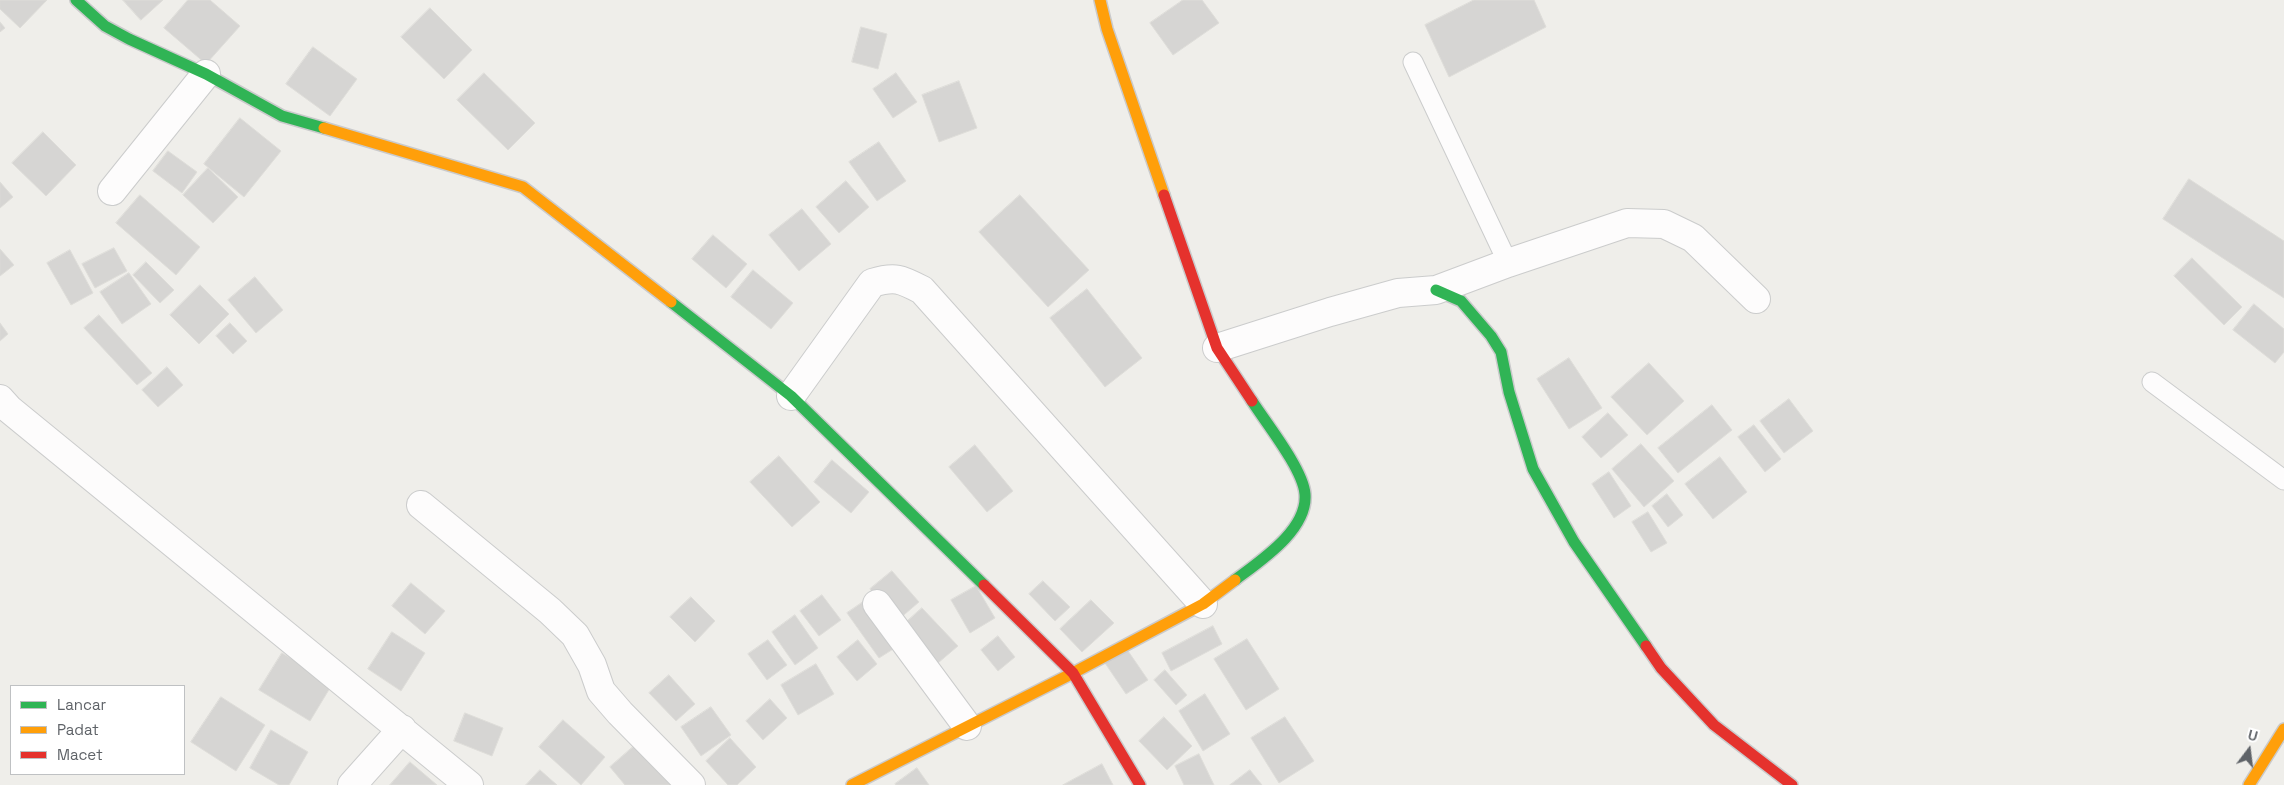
<!DOCTYPE html>
<style>
body{margin:0}
#map{position:relative;width:2284px;height:785px;overflow:hidden;background:#efeeea;font-family:"Space Grotesk",sans-serif}
canvas{display:block}
.legend{position:absolute;left:10px;top:685px;width:175px;height:90px;box-sizing:border-box;background:#fff;border:1px solid #bfc1c3;margin:0;padding:6px 9px;list-style:none;font-size:15px;color:#5f6368}
.legend li{display:flex;align-items:center;gap:10px;height:25px}
.legend b{width:25px;border:1px solid #bfc1c3}
.north{position:absolute;left:2224px;top:725px;width:50px;height:50px;-webkit-text-stroke:4px #fff;paint-order:stroke;rotate:15deg;font-size:14px;font-weight:700;line-height:20px;text-align:center;color:#5f6368}
.north::after{content:'';display:block;margin:auto;width:18px;height:22px;background:#5f6368;clip-path:polygon(50% 0,100% 100%,50% 72%,0 100%)}
</style>
<div id="map">
<canvas width="2284" height="785"></canvas>
<ul class="legend">
<li><b style="height:6px;background:#30b455"></b>Lancar</li>
<li><b style="height:6px;background:#ff9f0a"></b>Padat</li>
<li><b style="height:6px;background:#e5322d"></b>Macet</li>
</ul>
<div class="north">U</div>
</div>
<script>
const ctx = document.querySelector('canvas').getContext('2d');
ctx.lineJoin = 'round';
function paint(path, color) { ctx.fillStyle = color; ctx.fill(path, 'evenodd'); }
function strokePath(path, color, width, dash) { ctx.strokeStyle = color; ctx.lineWidth = width; ctx.lineCap = dash ? 'butt' : 'round'; ctx.setLineDash(dash || []); ctx.stroke(path); }
const building = new Path2D(`
 M0 0H47L20 28 0 9Z
 M123 0H163L141 20Z
 M188 0H210L240 26 206 64 164 28Z
 M1183 0H1202L1219 23 1173 55 1150 23Z
 M1474 0H1534L1546 27 1449 77 1425 25Z
 M430 8 472 50 444 79 401 37Z
 M0 22 5 28 0 32Z
 M861 27 887 34 878 69 852 62Z
 M313 47 357 79 330 116 286 84Z
 M484 73 535 123 508 150 457 100Z
 M896 73 917 102 893 118 873 89Z
 M959 81 977 128 939 142 922 95Z
 M240 118 281 151 244 197 204 164Z
 M43 132 76 165 46 196 12 163Z
 M879 142 906 181 877 201 849 162Z
 M168 151 197 172 182 193 153 171Z
 M208 168 238 197 213 223 183 195Z
 M2189 179 2284 241V298L2163 219Z
 M846 181 869 207 839 233 816 207Z
 M0 182 13 197 0 208Z
 M140 195 200 247 176 275 116 223Z
 M1020 195 1089 270 1048 307 979 232Z
 M802 209 831 244 799 271 769 235Z
 M713 235 747 264 726 288 692 259Z
 M114 248 127 271 95 288 82 264Z
 M0 249 14 265 0 276Z
 M70 250 93 293 71 305 47 263Z
 M2192 258 2242 307 2224 325 2174 276Z
 M146 262 174 290 160 303 133 275Z
 M753 270 793 303 771 329 731 297Z
 M129 273 151 304 122 324 100 292Z
 M255 277 283 310 256 333 228 300Z
 M200 285 229 314 199 344 170 315Z
 M1087 289 1142 358 1105 387 1050 318Z
 M2254 304 2284 329V352L2275 363 2233 330Z
 M99 315 152 373 137 385 84 328Z
 M0 323 8 334 0 341Z
 M230 323 247 341 233 354 216 336Z
 M1569 358 1602 408 1569 429 1537 379Z
 M1649 363 1684 401 1647 435 1611 397Z
 M167 367 183 385 158 407 142 390Z
 M1789 399 1813 431 1784 453 1760 421Z
 M1712 405 1732 430 1678 473 1658 448Z
 M1608 413 1628 435 1601 458 1582 437Z
 M1754 425 1781 459 1765 472 1738 437Z
 M1641 444 1674 481 1644 507 1612 469Z
 M975 445 1013 491 987 512 949 467Z
 M779 456 820 502 792 527 750 482Z
 M1720 457 1747 492 1713 519 1685 484Z
 M832 460 869 492 851 513 814 482Z
 M1609 472 1631 506 1614 518 1592 484Z
 M1667 494 1683 515 1668 527 1652 506Z
 M1648 512 1667 543 1651 552 1632 522Z
 M892 571 919 602 898 620 870 589Z
 M1043 581 1070 607 1055 621 1029 594Z
 M411 583 445 611 425 634 392 606Z
 M976 586 995 618 970 633 951 600Z
 M822 595 841 620 819 636 800 611Z
 M691 597 715 621 695 642 670 617Z
 M866 600 898 646 879 658 847 613Z
 M1091 600 1114 623 1082 652 1060 629Z
 M922 608 958 646 938 663 903 625Z
 M795 615 818 648 795 665 772 632Z
 M1213 626 1222 644 1171 671 1162 653Z
 M392 632 425 653 401 691 368 669Z
 M998 636 1015 657 998 671 981 650Z
 M1247 639 1279 689 1246 710 1214 659Z
 M768 640 787 665 767 680 748 654Z
 M858 640 877 664 857 681 837 657Z
 M1126 648 1148 680 1126 694 1105 663Z
 M282 653 333 683 310 721 259 690Z
 M816 664 834 694 798 715 781 685Z
 M1165 670 1187 695 1176 705 1154 680Z
 M669 675 695 704 676 721 649 693Z
 M1205 694 1230 734 1203 751 1179 711Z
 M221 697 265 725 236 771 191 742Z
 M770 699 787 718 763 740 746 721Z
 M711 707 731 735 701 756 681 727Z
 M465 713 503 728 492 756 454 741Z
 M1164 717 1192 746 1167 770 1139 741Z
 M1285 717 1314 761 1279 783 1251 738Z
 M563 720 605 757 581 785 539 747Z
 M271 730 308 752 289 785H279L250 768Z
 M730 738 756 767 737 785H728L706 761Z
 M641 740 680 785H625L610 767Z
 M1199 754 1214 785H1184L1175 766Z
 M410 762 437 785H390Z
 M1102 764 1113 785H1063Z
 M917 768 929 785H896L895 784Z
 M540 770 557 785H526Z
 M1250 770 1262 785H1230Z`);
const lane = new Path2D(`
 M1413 62 1508 263
 M2152 382 2284 480`);
const street = new Path2D(`
 M112 191 206 74
 M1217 348 1330 312 1398 293 1436 290 1508 263 1627 223 1664 224 1693 238 1756 299
 M791 396 872 283C895 276 901 279 922 290L1203 604
 M0 399 9 409 469 785
 M421 505 550 611 575 635 592 665 601 691 620 713 691 785
 M877 604 967 726
 M352 785 402 729`);
const fast = new Path2D(`
 M76 0 105 26 129 39 206 74 282 116 324 128
 M1436 290 1461 301 1491 336 1501 352 1509 392 1533 469 1574 542 1646 646
 M671 302 791 396 984 585
 M1235 580C1260 561 1308 530 1305 494 1303 469 1266 423 1252 401`);
const slow = new Path2D(`
 M1100 0 1107 29 1164 195
 M324 128 523 187 671 302
 M852 785 1073 673 1203 604 1235 580
 M2249 785 2284 729`);
const jam = new Path2D(`
 M1164 195 1217 348 1252 401
 M984 585 1073 673 1140 785
 M1646 646 1661 668 1714 725 1792 785`);
paint(building, '#d6d5d3');
strokePath(building, '#deddd9', 1);
strokePath(lane, '#cbcccc', 21);
strokePath(street, '#cbcccc', 30);
strokePath(fast, '#cacacb', 14);
strokePath(slow, '#cacacb', 14);
strokePath(jam, '#cacacb', 14);
strokePath(lane, '#fdfcfc', 19);
strokePath(street, '#fdfcfc', 28);
strokePath(fast, '#30b455', 11);
strokePath(slow, '#ff9f0a', 11);
strokePath(jam, '#e5322d', 11);
</script>
